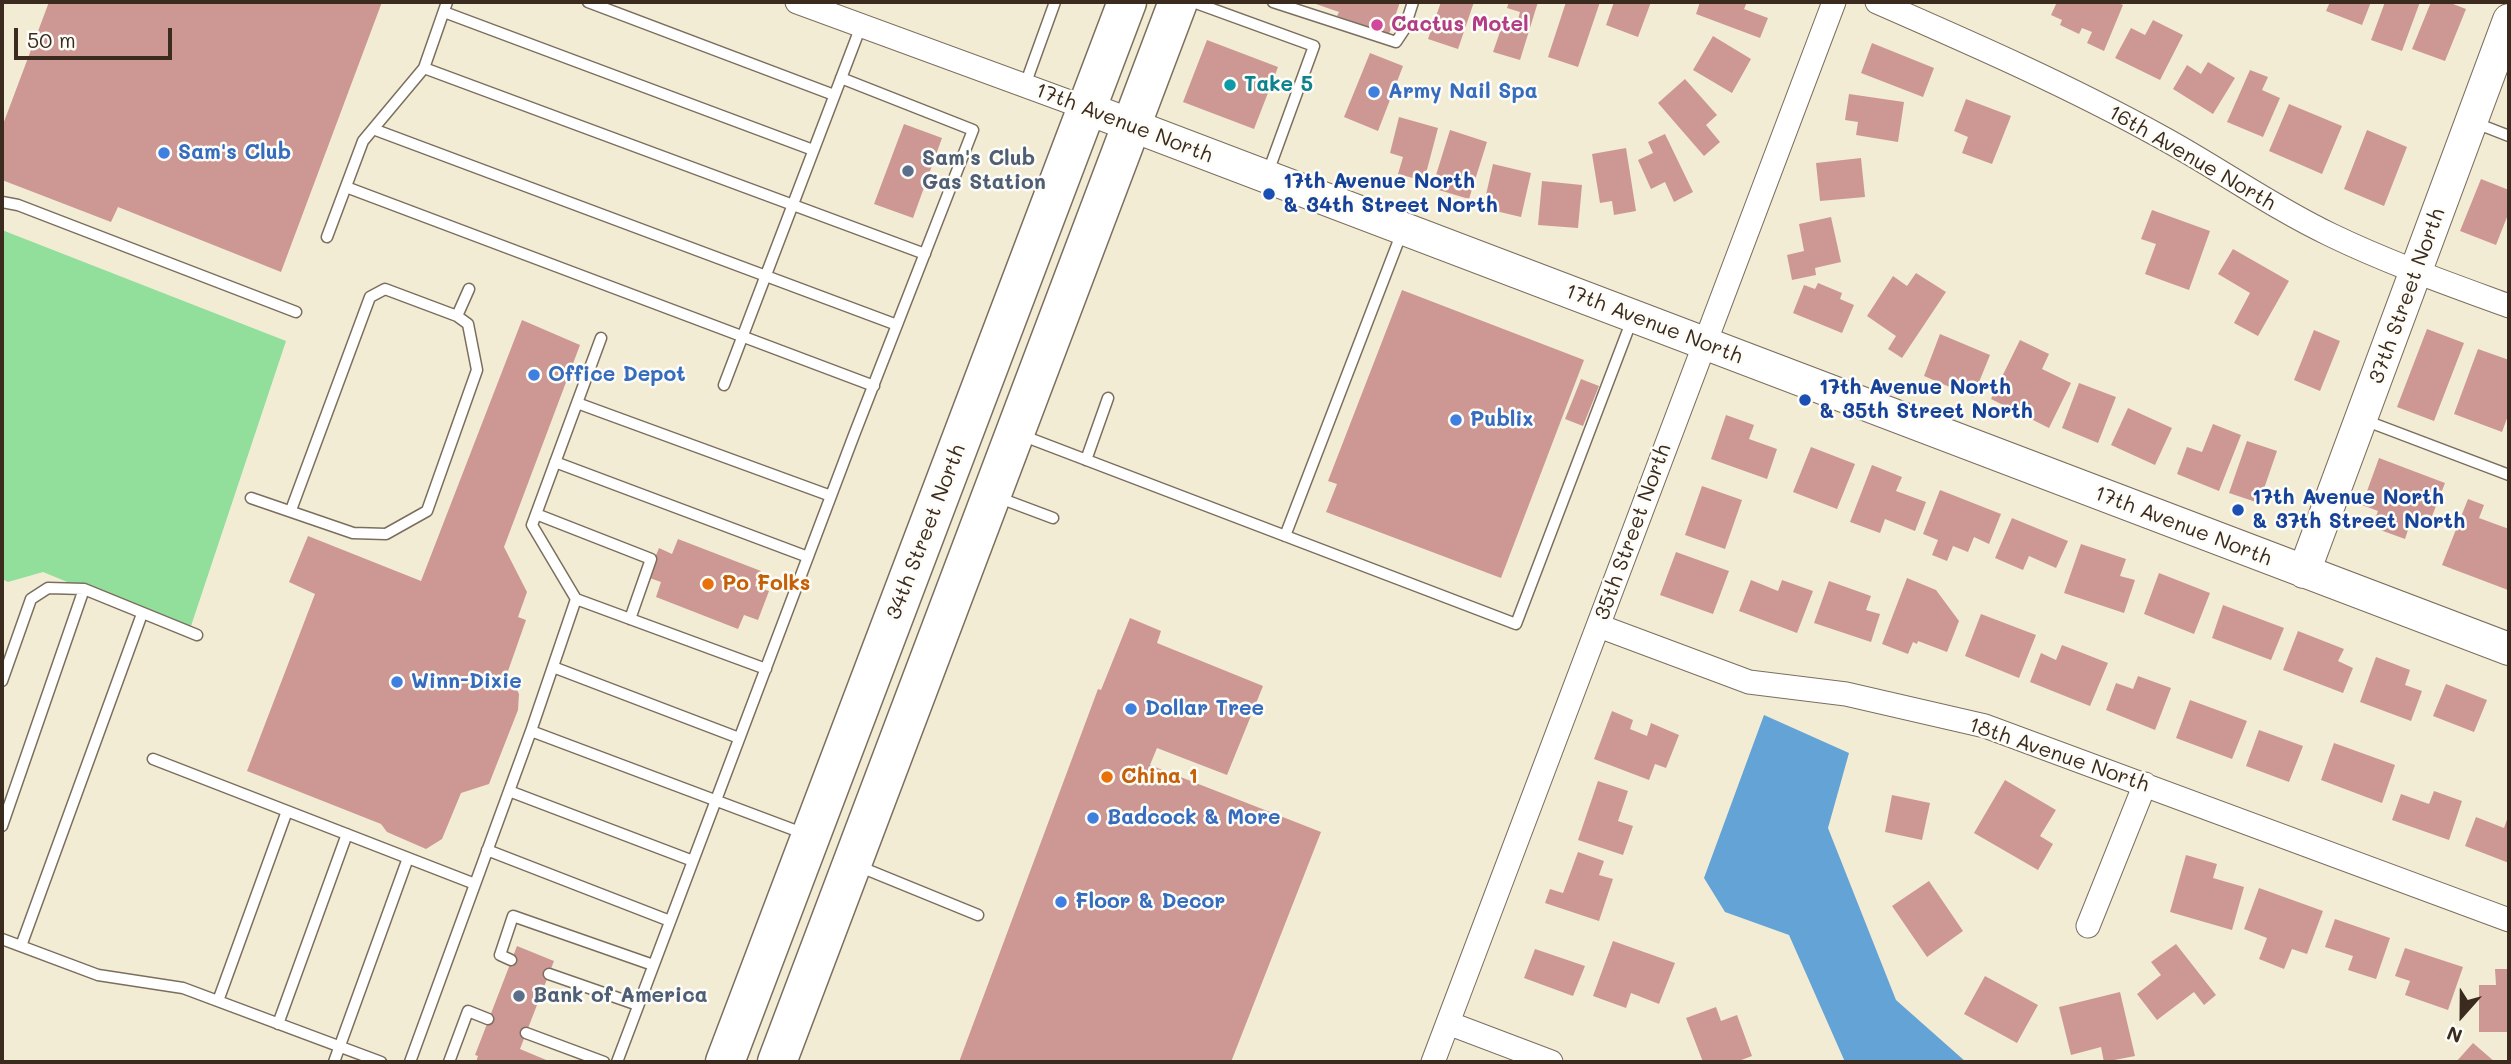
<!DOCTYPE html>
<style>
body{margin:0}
#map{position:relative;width:2511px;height:1064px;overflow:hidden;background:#f2ecd5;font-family:Mali,sans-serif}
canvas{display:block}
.frame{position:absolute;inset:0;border:4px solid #3b2a1e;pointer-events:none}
.north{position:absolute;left:2427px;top:980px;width:70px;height:70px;-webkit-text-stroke:5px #fdfcf7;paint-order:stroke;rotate:201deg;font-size:19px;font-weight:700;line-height:28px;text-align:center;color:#3b2a1e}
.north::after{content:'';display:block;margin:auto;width:24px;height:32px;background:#3b2a1e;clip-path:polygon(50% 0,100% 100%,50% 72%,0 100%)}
.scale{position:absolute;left:14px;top:28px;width:158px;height:32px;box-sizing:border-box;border:4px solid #3b2a1e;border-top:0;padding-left:9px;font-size:21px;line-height:24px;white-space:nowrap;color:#3b2a1e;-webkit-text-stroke:5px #fdfcf7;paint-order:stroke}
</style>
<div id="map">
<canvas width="2511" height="1064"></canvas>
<div class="frame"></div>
<div class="north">N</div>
<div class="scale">50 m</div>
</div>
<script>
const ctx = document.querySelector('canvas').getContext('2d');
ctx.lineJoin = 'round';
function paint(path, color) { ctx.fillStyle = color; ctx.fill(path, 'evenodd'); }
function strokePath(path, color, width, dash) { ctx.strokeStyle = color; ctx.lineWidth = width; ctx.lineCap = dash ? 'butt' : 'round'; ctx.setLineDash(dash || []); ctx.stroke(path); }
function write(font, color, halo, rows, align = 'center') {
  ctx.font = font + ' Mali,sans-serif'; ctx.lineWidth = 5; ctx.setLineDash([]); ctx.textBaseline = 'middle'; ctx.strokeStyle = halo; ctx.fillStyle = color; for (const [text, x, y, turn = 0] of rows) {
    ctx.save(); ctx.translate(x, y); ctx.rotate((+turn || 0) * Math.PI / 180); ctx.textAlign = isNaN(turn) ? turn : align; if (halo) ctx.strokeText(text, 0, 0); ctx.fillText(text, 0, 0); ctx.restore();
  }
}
const green = new Path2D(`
 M2 230 286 341 189 632 43 572 8 582 2 579Z`);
const water = new Path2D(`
 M1764 715 1849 753 1828 828 1896 1000 1966 1062H1845L1789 935 1725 912 1704 878Z`);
const building = new Path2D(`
 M49 2H382L281 272 118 207 111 222 2 180V127Z
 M1310 2H1400L1389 34 1337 16 1339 12Z
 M1441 2H1474L1458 49 1428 39Z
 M1509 2H1538L1520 60 1493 52 1503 23 1516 27 1520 12 1507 8Z
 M1566 2H1600L1578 67 1548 57Z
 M1614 2H1651L1638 37 1606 25Z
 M1700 2H1747L1744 9 1768 18 1760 38 1696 14Z
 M2057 2H2116L2123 5 2104 51 2087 43 2092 32 2082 28 2079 34 2060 25 2062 20 2051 15Z
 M2330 2H2371L2362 25 2326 11Z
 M2385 2H2420L2402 51 2371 40Z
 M2431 2H2448L2466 9 2445 61 2412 49Z
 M2153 20 2183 35 2160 80 2115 58 2131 28 2145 35Z
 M1713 36 1751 59 1732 93 1693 70Z
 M1207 40 1278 67 1254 129 1183 102Z
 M1872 43 1934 68 1923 97 1861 73Z
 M1370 53 1403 66 1378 131 1344 117Z
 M2208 62 2235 78 2213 114 2173 89 2187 65 2201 74Z
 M2250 70 2268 77 2262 90 2280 98 2263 137 2227 122Z
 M1685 79 1717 115 1706 125 1720 142 1704 156 1658 103Z
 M1849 94 1904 102 1898 142 1856 135 1858 122 1845 120Z
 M1966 99 2011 116 1992 164 1962 153 1968 137 1954 131Z
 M2289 104 2342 126 2322 174 2269 151Z
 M1399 117 1438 128 1424 181 1398 174 1403 157 1390 153Z
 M904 124 942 138 913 218 874 204Z
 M1450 130 1487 142 1469 199 1432 188Z
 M2367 130 2407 147 2384 206 2344 189Z
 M1665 134 1693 192 1674 202 1665 182 1651 189 1638 160 1653 153 1648 142Z
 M1626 148 1636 211 1614 215 1612 201 1600 203 1592 154Z
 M1861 158 1865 197 1820 201 1816 163Z
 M1493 164 1531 173 1521 217 1483 208Z
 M2481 179 2509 190V212L2496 245 2460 231Z
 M1542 181 1582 185 1578 228 1538 225Z
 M2152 210 2210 231 2189 290 2145 274 2156 244 2141 239Z
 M1831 217 1841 262 1815 268 1816 275 1792 280 1787 255 1804 251 1799 224Z
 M2233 249 2289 281 2258 336 2234 323 2250 293 2218 274Z
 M1916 273 1946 292 1902 358 1888 349 1896 336 1867 316 1893 276 1907 286Z
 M1818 283 1842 293 1840 299 1854 305 1842 333 1793 313 1804 285 1815 289Z
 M1402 290 1584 360 1501 578 1326 512 1337 484 1328 481Z
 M522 320 580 345 504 547 527 592 518 617 526 620 508 671 519 694 518 710 489 784 461 793 442 839 426 849 387 832 381 824 247 771 315 594 289 582 308 536 421 581Z
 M2427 329 2464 343 2434 421 2397 407Z
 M2314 330 2340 341 2320 391 2294 380Z
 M1940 334 1990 355 1973 397 1924 376Z
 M2020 340 2049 354 2042 369 2071 383 2049 428 1991 399Z
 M2478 349 2509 360V413L2502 432 2454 414Z
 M1581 379 1599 386 1583 426 1565 419Z
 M2079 383 2116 397 2098 443 2062 428Z
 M2128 408 2172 428 2155 465 2111 445Z
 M1726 415 1754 425 1749 439 1777 449 1767 479 1711 459Z
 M2213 424 2241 435 2219 491 2177 474 2187 447 2202 452Z
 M2247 441 2277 451 2259 503 2229 493Z
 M1811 447 1855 464 1837 509 1793 492Z
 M2379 458 2445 483 2427 529 2410 524 2405 539 2372 527 2378 511 2362 505Z
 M1872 465 1902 477 1896 491 1926 502 1915 531 1885 519 1880 533 1850 522Z
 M1702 486 1742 500 1725 549 1685 535Z
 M1940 490 2001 514 1989 544 1974 537 1968 552 1953 546 1947 561 1932 555 1938 540 1923 534Z
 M2468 499 2484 505 2479 518 2509 529 2508 590 2442 565Z
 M2012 518 2068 541 2056 568 2029 556 2023 570 1995 558Z
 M678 539 761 571 755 586 769 591 758 620 744 615 738 629 656 597 661 582 647 577 659 548 672 554Z
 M2081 544 2126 559 2120 576 2135 580 2124 613 2064 593Z
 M1676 552 1729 571 1713 614 1660 595Z
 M2159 573 2210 593 2194 634 2144 614Z
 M1907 578 1936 590 1959 621 1947 652 1918 641 1917 644 1913 642 1908 654 1882 644Z
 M1751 580 1778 591 1782 580 1813 591 1797 633 1739 611Z
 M1829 581 1871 596 1866 610 1880 614 1871 642 1814 623Z
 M2223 605 2284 628 2271 660 2212 638Z
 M1981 614 2036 635 2019 678 1965 656Z
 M1130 618 1161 631 1157 643 1263 686 1227 775 1157 748 1150 765 1321 832 1231 1062H959L1098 689 1101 690Z
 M2298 631 2344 649 2338 661 2353 668 2343 693 2283 670Z
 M2062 645 2108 663 2090 706 2030 682 2041 653 2056 660Z
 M2376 657 2410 670 2405 685 2422 691 2411 721 2360 702Z
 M2138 676 2171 688 2155 730 2106 710 2116 683 2133 689Z
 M2446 684 2487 700 2474 732 2433 716Z
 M2190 700 2247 721 2232 759 2176 738Z
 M1612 711 1633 720 1630 729 1647 736 1651 723 1679 735 1666 768 1655 764 1649 780 1594 759Z
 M2259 730 2303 746 2289 782 2246 766Z
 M2334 743 2395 765 2382 803 2321 780Z
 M2005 780 2056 810 2040 836 2053 844 2038 870 1974 833Z
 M1598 781 1628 791 1618 821 1633 826 1623 855 1578 840Z
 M2434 791 2462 801 2449 840 2392 820 2401 794 2429 804Z
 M1892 795 1930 803 1922 840 1885 832Z
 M2509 814V863L2465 846 2476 817 2504 828Z
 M1578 852 1604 861 1599 875 1613 879 1599 921 1545 903 1550 889 1563 893Z
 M2186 855 2217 864 2213 878 2244 887 2232 930 2170 912Z
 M1929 881 1963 931 1927 957 1892 906Z
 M2259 888 2323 911 2307 954 2292 949 2284 969 2259 959 2267 938 2244 929Z
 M2335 919 2390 938 2376 979 2348 970 2353 956 2325 947Z
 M1613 941 1675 963 1659 1004 1631 993 1626 1008 1593 996Z
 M2176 944 2216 995 2204 1005 2194 992 2157 1020 2137 994 2161 975 2151 962Z
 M517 946 554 961 520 1049 551 1062H476L478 1056 475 1055Z
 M2405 948 2463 967 2448 1010 2405 995 2410 981 2395 976Z
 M1535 949 1585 966 1573 996 1524 978Z
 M2495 969H2509V1032H2479V985H2496Z
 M1985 976 2038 1005 2017 1043 1964 1014Z
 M2120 992 2135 1056 2104 1062 2101 1047 2071 1055 2059 1007Z
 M1716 1007 1721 1021 1737 1015 1752 1056 1736 1062H1703L1686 1018Z
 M2473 1043 2495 1062H2456Z`);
const lane = new Path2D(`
 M588 2 834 95
 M1193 2 1314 46 1267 175
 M1273 2 1396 42 1404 30 1413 2
 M444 12 813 150
 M424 68 925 254
 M1025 85 1055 2
 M2473 122 2509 136
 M373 129 897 325
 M346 187 874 386
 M2 202 18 205 296 312
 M327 237 363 141 424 68 447 2
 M457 316 469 289
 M601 338 532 525 576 599 531 731 805 834
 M724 385 861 26
 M577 403 831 496
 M2364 420 2509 475
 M1021 435 1516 624 1633 317
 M1086 460 1108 398
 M555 462 808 557
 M997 497 1053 518
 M251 498 353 533 386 534 427 511 477 370 468 324 457 316 385 289 370 297 291 510
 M536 514 651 559 630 619
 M1285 536 1402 232
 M576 599 766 669
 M553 667 739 738
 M2 681 31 599 48 588 84 589 197 635
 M153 759 475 884
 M509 791 693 861
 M2 826 84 589
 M487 850 670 921
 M858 866 978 915
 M2 939 98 975 183 988 381 1062
 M21 946 142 614
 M511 960 500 955 513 916 653 965
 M549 974 638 1005
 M218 1001 287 811
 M278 1024 347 834
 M526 1033 604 1062
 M334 1062 408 858
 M410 1062 531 731
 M449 1062 468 1011 488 1019
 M617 1062 854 435 973 130 841 78`);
const street = new Path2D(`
 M797 2 1086 108
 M1877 2C1973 44 2069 86 2161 137 2218 168 2272 207 2331 235 2389 263 2449 284 2509 306
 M1599 626 1749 682 1846 694 1985 726 2509 920
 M2088 926 2145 784
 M1448 1023 1551 1062
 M1433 1062 1834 2`);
const secondary = new Path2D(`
 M1086 108 2509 649
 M2304 572 2509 20`);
const highway = new Path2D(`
 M725 1062 1127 2
 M777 1062 1178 2`);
const markers = [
 [1377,25,7,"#d1479c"],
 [1230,85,7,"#0f9aa8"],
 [1374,92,7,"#3f7fe0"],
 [164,153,7,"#3f7fe0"],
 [908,171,7,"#5c6f8a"],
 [1269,194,7,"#1a4fb4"],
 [534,375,7,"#3f7fe0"],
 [1805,400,7,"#1a4fb4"],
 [1456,420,7,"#3f7fe0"],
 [2238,510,7,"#1a4fb4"],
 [708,584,7,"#e8710a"],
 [397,682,7,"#3f7fe0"],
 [1131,709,7,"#3f7fe0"],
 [1107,777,7,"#e8710a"],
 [1093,818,7,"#3f7fe0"],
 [1061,902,7,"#3f7fe0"],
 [519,996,7,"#5c6f8a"]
];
const hotelNames = [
 ["Cactus Motel",1391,25]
];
const cultureNames = [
 ["Take 5",1244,85]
];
const shopNames = [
 ["Army Nail Spa",1388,92],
 ["Sam's Club",178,153],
 ["Office Depot",548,375],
 ["Publix",1470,420],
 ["Winn-Dixie",411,682],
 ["Dollar Tree",1145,709],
 ["Badcock & More",1107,818],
 ["Floor & Decor",1075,902]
];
const streetNames = [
 ["17th Avenue North",1124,123,21],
 ["16th Avenue North",2192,158,30],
 ["37th Street North",2407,296,-70],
 ["17th Avenue North",1654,324,21],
 ["17th Avenue North",2183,526,21],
 ["34th Street North",926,532,-69],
 ["35th Street North",1633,532,-70],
 ["18th Avenue North",2059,755,19]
];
const serviceNames = [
 ["Sam's Club",922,159],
 ["Gas Station",922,183],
 ["Bank of America",533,996]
];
const transitNames = [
 ["17th Avenue North",1283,182],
 ["& 34th Street North",1283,206],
 ["17th Avenue North",1819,388],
 ["& 35th Street North",1819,412],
 ["17th Avenue North",2252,498],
 ["& 37th Street North",2252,522]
];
const foodNames = [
 ["Po Folks",722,584],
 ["China 1",1121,777]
];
paint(green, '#92df9c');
paint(water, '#63a3d6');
paint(building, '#cd9893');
strokePath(lane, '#7b6e5e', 13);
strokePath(street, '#7b6e5e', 25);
strokePath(secondary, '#7b6e5e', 34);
strokePath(highway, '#7b6e5e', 41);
strokePath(lane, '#fff', 10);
strokePath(street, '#fff', 23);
strokePath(secondary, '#fff', 32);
strokePath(highway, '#fff', 38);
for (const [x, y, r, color] of markers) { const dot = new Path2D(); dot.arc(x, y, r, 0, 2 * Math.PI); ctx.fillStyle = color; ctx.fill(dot); strokePath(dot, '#fdfcf7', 2.5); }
write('bold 21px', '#b23c85', '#fdfcf7', hotelNames, 'left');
write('bold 21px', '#0d838f', '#fdfcf7', cultureNames, 'left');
write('bold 21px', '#366cbe', '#fdfcf7', shopNames, 'left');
write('21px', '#3b2a1e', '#fdfcf7', streetNames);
write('bold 21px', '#4e5e75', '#fdfcf7', serviceNames, 'left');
write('bold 21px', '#164399', '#fdfcf7', transitNames, 'left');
write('bold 21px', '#c56008', '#fdfcf7', foodNames, 'left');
</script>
